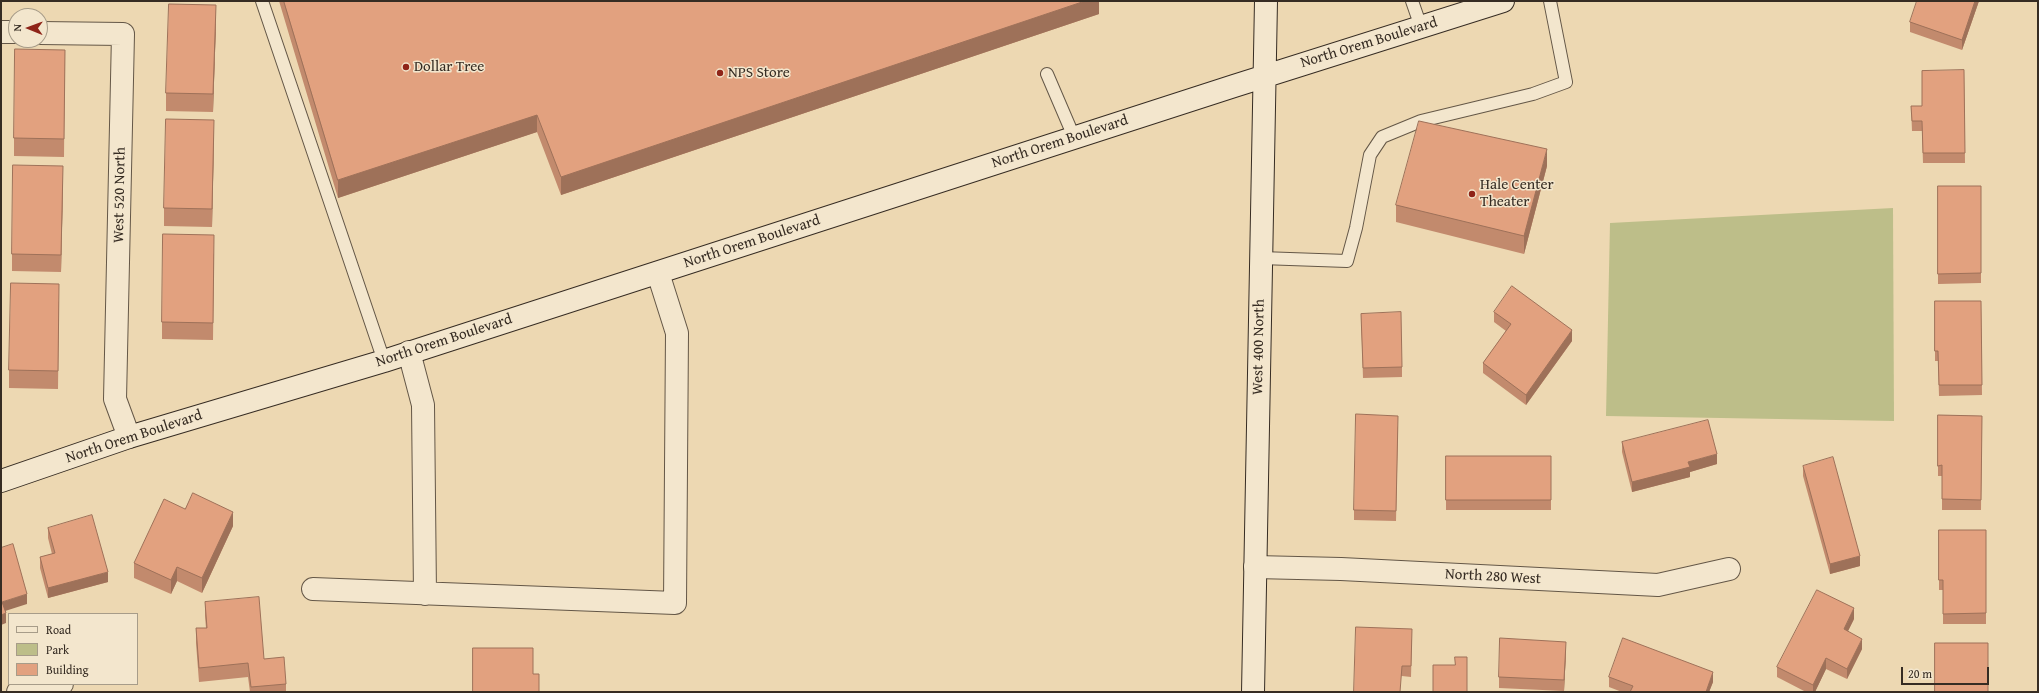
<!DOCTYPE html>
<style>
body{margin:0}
#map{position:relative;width:2039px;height:693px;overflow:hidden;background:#edd8b2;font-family:"Gentium Book Plus",serif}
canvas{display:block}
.frame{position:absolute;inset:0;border:2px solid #362c23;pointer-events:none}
.legend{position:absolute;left:8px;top:613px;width:130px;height:72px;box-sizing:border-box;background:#f3e6cd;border:1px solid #a79c89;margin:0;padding:5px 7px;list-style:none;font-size:12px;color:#362c23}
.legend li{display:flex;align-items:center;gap:8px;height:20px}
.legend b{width:20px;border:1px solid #a79c89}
.north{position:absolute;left:8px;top:8px;width:40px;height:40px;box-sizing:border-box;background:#f3e6cd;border:1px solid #a79c89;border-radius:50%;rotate:271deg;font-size:11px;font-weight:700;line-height:16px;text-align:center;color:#362c23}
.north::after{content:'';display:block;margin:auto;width:14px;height:18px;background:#8f2418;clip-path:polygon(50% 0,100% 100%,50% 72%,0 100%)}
.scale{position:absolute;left:1901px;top:667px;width:88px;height:18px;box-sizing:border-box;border:2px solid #362c23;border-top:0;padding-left:5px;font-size:12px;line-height:14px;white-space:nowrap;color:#362c23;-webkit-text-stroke:3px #f3e6cd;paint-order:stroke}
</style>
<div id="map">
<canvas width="2039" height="693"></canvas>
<div class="frame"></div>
<ul class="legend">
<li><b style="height:5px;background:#f3e6cd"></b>Road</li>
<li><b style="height:11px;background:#bdbe89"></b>Park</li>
<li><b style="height:11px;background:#e2a17f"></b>Building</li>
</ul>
<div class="north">N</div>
<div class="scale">20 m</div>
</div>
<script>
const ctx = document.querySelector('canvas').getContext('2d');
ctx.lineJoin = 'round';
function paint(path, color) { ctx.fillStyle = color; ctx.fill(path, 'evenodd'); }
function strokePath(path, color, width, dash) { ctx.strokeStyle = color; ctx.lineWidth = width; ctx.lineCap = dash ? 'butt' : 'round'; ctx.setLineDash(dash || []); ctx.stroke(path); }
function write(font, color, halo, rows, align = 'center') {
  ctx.font = font + ' "Gentium Book Plus",serif'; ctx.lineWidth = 3; ctx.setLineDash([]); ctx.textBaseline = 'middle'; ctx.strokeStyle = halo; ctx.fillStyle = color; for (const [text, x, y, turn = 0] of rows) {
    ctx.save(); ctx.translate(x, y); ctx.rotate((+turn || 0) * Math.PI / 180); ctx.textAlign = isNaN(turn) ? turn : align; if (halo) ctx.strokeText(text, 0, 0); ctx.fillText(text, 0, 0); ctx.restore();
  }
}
const green = new Path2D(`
 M1893 208 1894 421 1606 416 1610 223Z`);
const lane = new Path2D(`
 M262 1 384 361
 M1412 1 1421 27
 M1047 74 1074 137
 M1261 258 1347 261 1356 228 1370 155 1382 137 1421 121 1533 94 1566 82 1550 1`);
const street = new Path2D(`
 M1 32H16
 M40 33 123 34 115 399 129 437
 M409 352 423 405 425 594
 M1255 567 1341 569 1658 585 1729 569
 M313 589 675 603 677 333 658 273
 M18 692 44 685 62 684`);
const secondary = new Path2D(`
 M1 481 129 437 384 361 1234 86 1503 1
 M1253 692 1266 1`);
const wall = new Path2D(`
 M279 1H1099V14L561 195 537 132 338 198Z
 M1979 1 1962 50 1910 32V22Z
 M216 23 213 112 166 111V93Z
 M65 50 64 157 14 156V138Z
 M1964 70 1965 163H1923L1922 131H1912L1911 106H1922Z
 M214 137 212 227 164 226V208Z
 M1547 166 1524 254 1396 222V205Z
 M63 184 61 272 12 271V254Z
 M1938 186H1981V283L1938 284Z
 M214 253 213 340 162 339V322Z
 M59 301 58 389 9 388V370Z
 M1935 301H1981L1982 395 1939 396 1938 361H1935Z
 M1494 312 1572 341 1526 405 1483 373V363L1506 331 1494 322Z
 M1361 314 1402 367V377L1363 378Z
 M1938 415 1982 416 1981 510H1942V476H1938Z
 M1398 426 1396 521 1354 520V510Z
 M1622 442 1717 464 1690 472V477L1632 492 1622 452Z
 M1446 456H1551V510H1446Z
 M1803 466 1860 566 1830 574 1803 476Z
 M185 509 233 526 202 593 177 581 171 594 134 578V563Z
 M48 528 108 582 48 598 40 568V557L52 554 48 538Z
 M1939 530H1986V624H1943V590H1939Z
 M205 602 264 659 286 684V692H250L248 677 199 682 196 643V628H206L205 616Z
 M1854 619 1848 631 1862 649 1847 679 1826 669 1815 692H1806L1777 677V667Z
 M1412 639 1411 677 1402 676 1354 692Z
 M1566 652 1564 691 1499 688V677Z
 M1609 677 1713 682 1709 692H1622L1609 687Z`);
const shadedWall = new Path2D(`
 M1085 1H1099V14L561 195V177Z
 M1975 1H1979L1962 50V40Z
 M216 5V23L213 112V94Z
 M537 115V132L338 198V180Z
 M214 120V137L212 227V209Z
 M1547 149V166L1524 254V236Z
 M63 166V184L61 272V255Z
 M1572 330V341L1526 405V395Z
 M1717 454V464L1690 472V477L1632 492V482L1688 462Z
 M233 512V526L202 593V578Z
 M1860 556V566L1830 574V564Z
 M177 567V581L171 594V580Z
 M108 572V582L48 598V588Z
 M27 594V604L2 612V602Z
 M1854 608V619L1844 639V629Z
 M6 613V623L1 625V615Z
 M1862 639V649L1847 679V669Z
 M1566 642V652L1564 691V680Z
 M1826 658V669L1815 692H1813V685Z
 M1713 672V682L1709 692H1706Z`);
const building = new Path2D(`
 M284 1H1085L561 177 537 115 338 180Z
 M1917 1H1975L1962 40 1910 22Z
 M169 4 216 5 213 94 166 93Z
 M15 49 65 50 64 139 14 138Z
 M1964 70 1965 153H1923L1922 121H1912L1911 106H1922V71Z
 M166 119 214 120 212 209 164 208Z
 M1419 121 1547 149 1524 236 1396 205Z
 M13 165 63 166 61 255 12 254Z
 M1938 186H1981V273L1938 274Z
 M163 234 214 235 213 323 162 322Z
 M11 283 59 284 58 371 9 370Z
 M1512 286 1572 330 1526 395 1483 363 1511 324 1494 312Z
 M1935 301H1981L1982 385H1939L1938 351H1935Z
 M1401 312 1402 367 1363 368 1361 314Z
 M1356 414 1398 416 1396 511 1354 510Z
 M1938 415 1982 416 1981 500 1942 499V465L1938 466Z
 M1708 420 1717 454 1688 462 1690 467 1632 482 1622 442Z
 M1446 456H1551V500H1446Z
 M1833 457 1860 556 1830 564 1803 466Z
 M193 493 233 512 202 578 177 567 171 580 134 563 164 499 185 509Z
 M92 515 108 572 48 588 40 557 55 553 48 528Z
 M1939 530H1986V613L1943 614V580H1939Z
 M13 544 27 594 2 602 6 613 1 615V548Z
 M1817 590 1854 608 1844 629 1862 639 1847 669 1826 658 1813 685 1777 667Z
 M259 597 264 659 284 657 286 684 251 687 248 663 199 668 196 628H207L205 602Z
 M1356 627 1412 629 1411 666H1402L1400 692H1354Z
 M1500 638 1566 642 1564 680 1499 677Z
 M1623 638 1713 672 1706 692H1630L1633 686 1609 677Z
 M1935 643H1988V692H1935Z
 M473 648H533V674H539V692H473Z
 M1455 657H1467V692H1433V665H1455Z`);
const markers = [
 [406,67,4,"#8f2418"],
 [720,73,4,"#8f2418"],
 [1472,194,4,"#8f2418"]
];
const streetNames = [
 ["North Orem Boulevard",1369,43,-17],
 ["North Orem Boulevard",1060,142,-18],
 ["West 520 North",120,195,-89],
 ["North Orem Boulevard",752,242,-18],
 ["North Orem Boulevard",444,341,-18],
 ["West 400 North",1259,347,-89],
 ["North Orem Boulevard",134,437,-18],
 ["North 280 West",1493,577,3]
];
const poiNames = [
 ["Dollar Tree",414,67],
 ["NPS Store",728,73],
 ["Hale Center",1480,185],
 ["Theater",1480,202]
];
paint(green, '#bdbe89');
strokePath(lane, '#645747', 14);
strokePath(street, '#645747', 24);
strokePath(secondary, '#362c23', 24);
strokePath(lane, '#f3e6cd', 12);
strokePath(street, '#f3e6cd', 22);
strokePath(secondary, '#f3e6cd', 22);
paint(wall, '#c28a6d');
paint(shadedWall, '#9e7159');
paint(building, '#e2a17f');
strokePath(building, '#9e7159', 1);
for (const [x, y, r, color] of markers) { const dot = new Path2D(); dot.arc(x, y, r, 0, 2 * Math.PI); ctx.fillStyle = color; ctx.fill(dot); strokePath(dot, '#f3e6cd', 1.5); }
write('15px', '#362c23', '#f3e6cd', streetNames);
write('15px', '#362c23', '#f3e6cd', poiNames, 'left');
</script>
